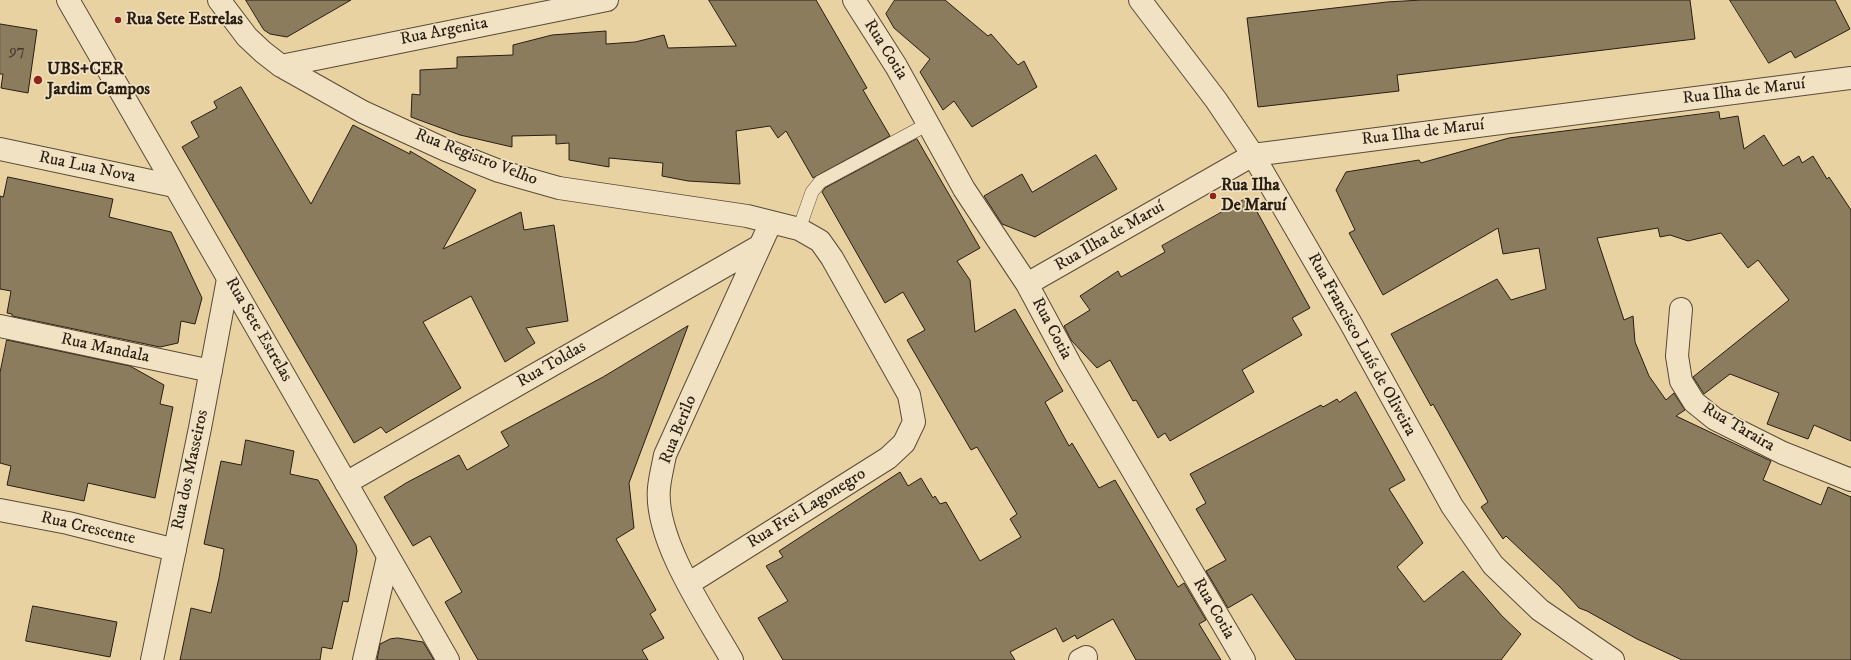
<!DOCTYPE html>
<meta charset="utf-8">
<style>
body{margin:0}
canvas{display:block;background:#e9d2a2}
</style>
<canvas width="1851" height="660"></canvas>
<script>
const ctx = document.querySelector('canvas').getContext('2d');
ctx.lineJoin = 'round';
function paint(path, color) { ctx.fillStyle = color; ctx.fill(path, 'evenodd'); }
function strokePath(path, color, width, dash) { ctx.strokeStyle = color; ctx.lineWidth = width; ctx.lineCap = dash ? 'butt' : 'round'; ctx.setLineDash(dash || []); ctx.stroke(path); }
function write(font, color, halo, rows, align = 'center') {
  ctx.font = font + ' "IM FELL DW Pica",serif'; ctx.lineWidth = 3.5; ctx.setLineDash([]); ctx.textBaseline = 'middle'; ctx.strokeStyle = halo; ctx.fillStyle = color; for (const [text, x, y, turn = 0] of rows) {
    ctx.save(); ctx.translate(x, y); ctx.rotate((+turn || 0) * Math.PI / 180); ctx.textAlign = isNaN(turn) ? turn : align; if (halo) ctx.strokeText(text, 0, 0); ctx.fillText(text, 0, 0); ctx.restore();
  }
}
const building = new Path2D(`
 M246 0H351L287 37 270 34 264 30Z
 M709 0H816L867 88 863 90 890 136 813 178 786 131 778 138 770 126 736 131 740 184 688 181 662 176 663 163 609 158V167L569 160V143L556 144V135L512 136V147L460 135 411 117 412 94 420 95V70L457 68V57L513 55V45L552 35 606 31V44L635 42 664 35 668 48 736 46Z
 M895 0H945L988 36 991 34 1018 65 1024 61 1037 87 972 127 954 101 943 110 920 72 930 59 894 28 886 14Z
 M1422 0H1690L1695 39 1397 75 1399 91 1258 107 1247 18 1387 2Z
 M1730 0H1835L1850 29 1795 58 1791 51 1769 63Z
 M0 24 37 30 28 93 1 88 3 74H0Z
 M241 87 311 204 353 125 410 154V151L476 190 443 249 521 212 524 230 554 225 568 321 526 328 535 343 505 362 471 296 423 322 461 388 386 433 381 427 354 443 182 147 199 137 191 122 217 108 214 102Z
 M1719 112 1720 119 1738 116 1744 149 1764 135 1783 166 1799 156 1802 163 1813 156 1827 179 1829 177 1851 210V441L1814 425 1808 439 1767 424 1779 393 1730 374 1704 394 1693 377 1789 300 1758 260 1748 268 1721 233 1688 241 1670 235 1660 237 1658 228 1597 238 1624 320 1633 316 1635 342 1649 376 1666 400 1674 393 1685 410 1676 416 1771 461 1763 480 1821 505 1828 487 1851 497V660H1682L1637 639 1587 611 1579 608 1560 587 1506 536 1503 539 1481 507 1488 502 1433 404 1431 406 1391 334 1497 279 1511 300 1546 289 1539 248 1503 254 1498 228 1383 295 1349 233 1355 230 1336 190 1346 172 1419 160 1421 163 1509 138Z
 M917 139 980 248 957 261 970 280 975 332 1015 309 1063 391 1045 402 1069 446 1072 443 1099 488 1115 480 1178 587 1184 583 1206 620 1199 624 1221 660H1136L1113 619 1077 639 1075 635 1063 642 1056 628 1010 652 1015 660H783L758 618 788 601 766 566 783 557 779 551 900 472 908 486 921 478 933 498 935 496 940 504 946 502 980 561 1021 537 1010 519 1017 514 977 447 971 450 907 340 925 330 903 292 885 303 822 192 825 188Z
 M1096 155 1117 189 1035 237 1002 224 984 196 1022 174 1032 192Z
 M8 177 113 199 109 217 171 232 202 298 195 324 181 321 178 343 160 347 12 316V314L7 313 11 291 0 289V196L3 197Z
 M1249 197 1310 308 1292 318 1302 335 1242 370 1254 392 1170 441 1165 433 1158 438 1136 400 1133 401 1110 360 1097 368 1071 340 1064 326 1090 310 1080 296 1118 271 1121 277 1165 252 1162 246Z
 M688 326 629 483 634 528 616 539 656 610 650 614 664 638 642 650 648 660H478L445 602 462 592 430 536 413 546 384 497 406 483 459 455 467 470 509 446 501 432 603 377Z
 M7 340 130 366 164 385 160 404 173 407 155 498 88 483 84 501 7 485 11 466 0 463V373Z
 M1356 392 1405 480 1389 489 1423 543 1397 567 1424 602 1463 571 1502 616 1521 634 1501 660H1296L1252 594 1228 608 1206 571 1226 560 1196 509 1206 503 1190 474 1321 405 1323 407 1337 399 1339 402Z
 M246 440 294 451 290 474 318 480 356 545 357 551 348 602 343 601 332 649 322 647 320 660H180L191 608 211 613 219 578 224 549 204 544 221 461 241 465Z
 M33 606 117 622 110 657 26 641Z
 M398 638 423 642 434 660H377L380 644 390 639Z`);
const service = new Path2D(`
 M799 229 812 192 820 182 928 124`);
const minor = new Path2D(`
 M219 0 247 37 263 52 281 66 363 112 446 150 499 171 559 188 747 216 799 229 820 241 832 258 909 395 914 422 904 443 888 458 688 584
 M854 0 896 66 964 189 1027 284 1070 364 1244 660
 M1140 0 1216 100 1253 155 1350 322 1452 506 1493 565 1540 610 1613 660
 M281 66 607 0
 M0 149 174 186
 M1027 284 1253 155 1851 78
 M1681 309 1677 356 1681 381 1694 402 1715 419 1783 453 1851 480
 M0 326 211 371
 M346 483 758 247
 M0 510 68 523 175 550
 M152 660 200 428 228 279
 M364 660 388 557
 M732 660C707 616 654 540 659 488 660 477 663 466 665 455L771 222
 M1080 660 1086 657`);
const tertiary = new Path2D(`
 M68 0 448 660`);
const markers = [
 [118,20,4,"#8f2418"],
 [38,80,5,"#8f2418"],
 [1213,196,4,"#8f2418"]
];
const numberNames = [
 ["97",17,52]
];
const poiNames = [
 ["Rua Sete Estrelas",126,20],
 ["UBS+CER",47,70],
 ["Jardim Campos",47,90],
 ["Rua Ilha",1221,186],
 ["De Maruí",1221,206]
];
const streetNames = [
 ["Rua Argenita",444,32,-11],
 ["Rua Cotia",885,50,58],
 ["Rua Ilha de Maruí",1744,92,-7],
 ["Rua Ilha de Maruí",1423,133,-7],
 ["Rua Registro Velho",476,158,21],
 ["Rua Lua Nova",87,168,12],
 ["Rua Ilha de Maruí",1110,237,-30],
 ["Rua Cotia",1051,329,62],
 ["Rua Sete Estrelas",258,330,60],
 ["Rua Francisco Luís de Oliveira",1361,345,61],
 ["Rua Mandala",105,349,12],
 ["Rua Toldas",552,365,-30],
 ["Rua Taraira",1738,428,30],
 ["Rua Berilo",679,430,-68],
 ["Rua dos Masseiros",191,470,-78],
 ["Rua Frei Lagonegro",807,509,-32],
 ["Rua Crescente",88,529,13],
 ["Rua Cotia",1213,609,60]
];
paint(building, '#8c7c5e');
strokePath(building, '#281e14', 1);
strokePath(service, '#584b38', 14);
strokePath(minor, '#584b38', 24);
strokePath(tertiary, '#584b38', 24);
strokePath(service, '#f1e2c3', 13);
strokePath(minor, '#f1e2c3', 22);
strokePath(tertiary, '#f1e2c3', 22);
for (const [x, y, r, color] of markers) { const dot = new Path2D(); dot.arc(x, y, r, 0, 2 * Math.PI); ctx.fillStyle = color; ctx.fill(dot); strokePath(dot, '#f1e2c3', 1.5); }
write('15px', '#413626', null, numberNames);
write('bold 17px', '#281e14', '#f1e2c3', poiNames, 'left');
write('17px', '#281e14', '#f1e2c3', streetNames);
</script>
